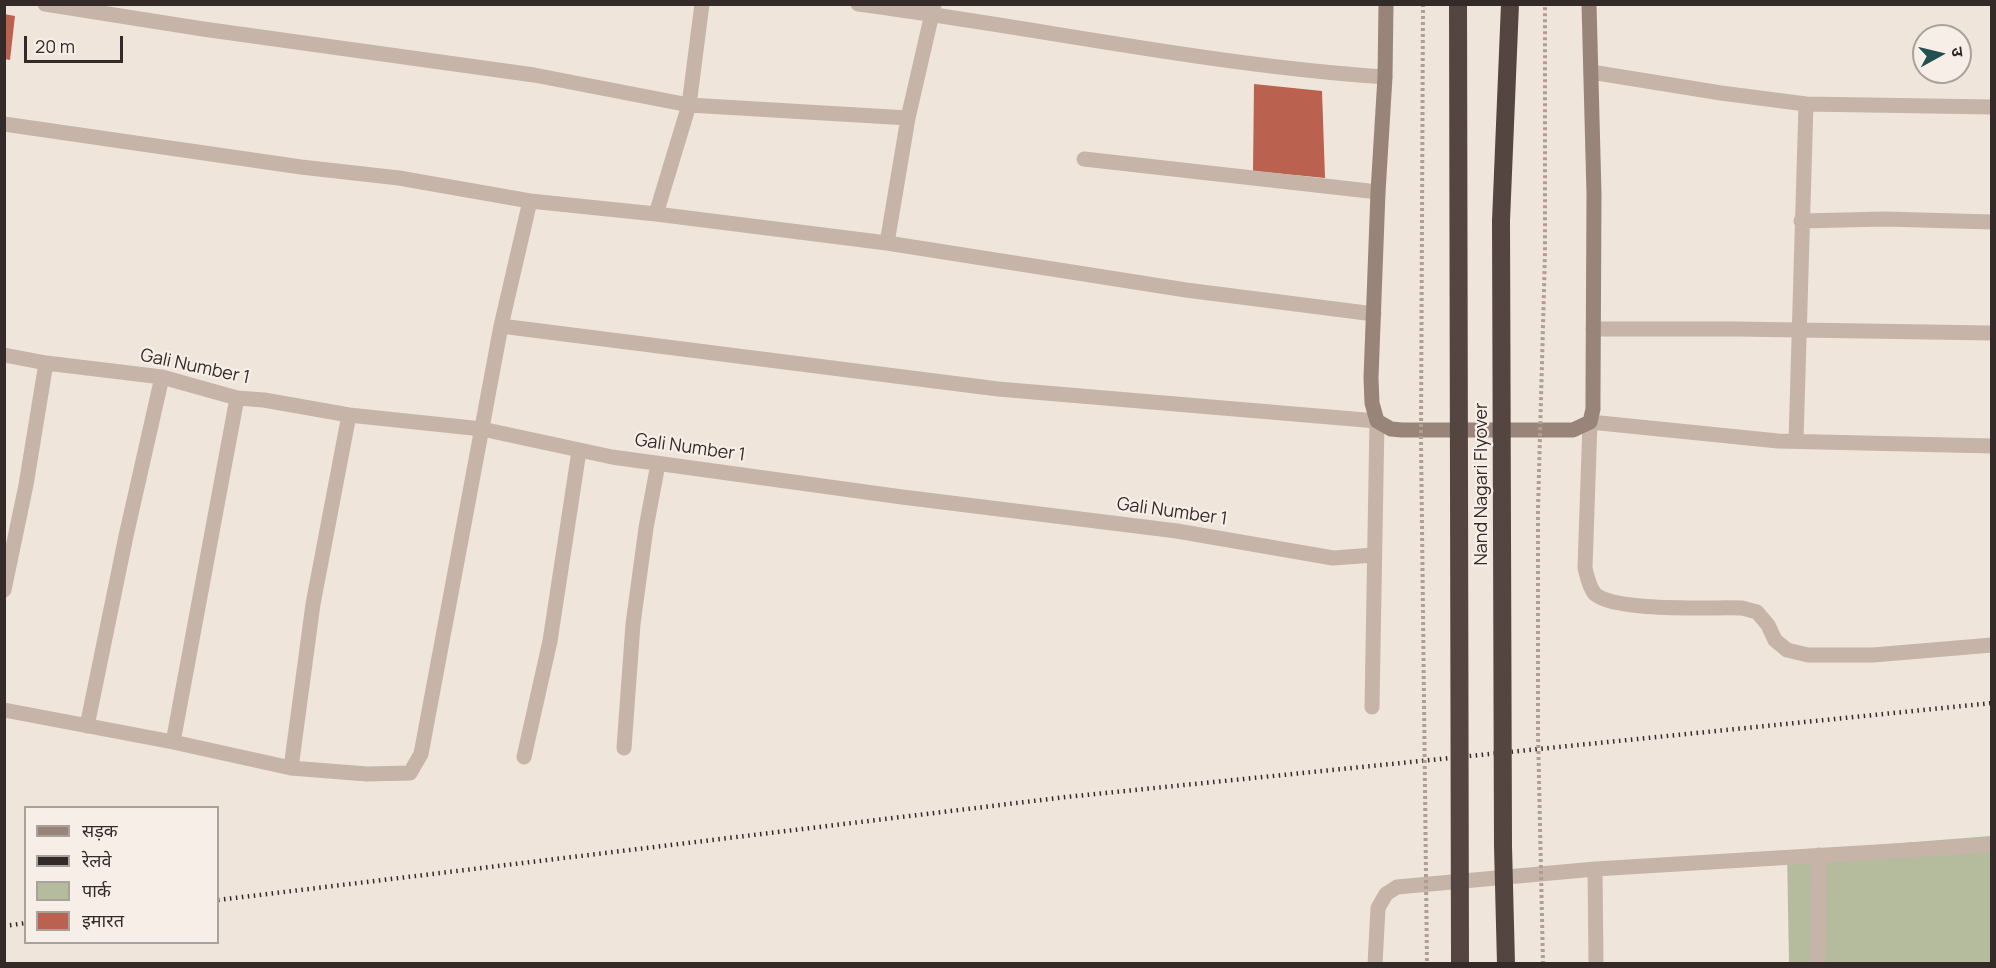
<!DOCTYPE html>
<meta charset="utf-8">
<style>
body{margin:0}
#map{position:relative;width:1996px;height:968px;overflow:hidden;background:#efe5db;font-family:Manrope,"Noto Sans Devanagari",sans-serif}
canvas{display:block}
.frame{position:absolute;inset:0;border:6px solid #342b28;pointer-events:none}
.legend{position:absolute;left:24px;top:806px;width:195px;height:138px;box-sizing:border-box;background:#f7efe7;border:2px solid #a9a19b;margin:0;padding:8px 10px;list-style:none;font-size:18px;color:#342b28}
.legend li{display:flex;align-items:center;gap:12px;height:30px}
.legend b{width:30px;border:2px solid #a9a19b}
.north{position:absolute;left:1912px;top:24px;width:60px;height:60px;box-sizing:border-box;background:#f7efe7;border:2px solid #a9a19b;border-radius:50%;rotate:82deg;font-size:16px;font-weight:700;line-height:24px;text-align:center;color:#342b28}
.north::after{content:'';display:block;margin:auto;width:21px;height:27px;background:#225051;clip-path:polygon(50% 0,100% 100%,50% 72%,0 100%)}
.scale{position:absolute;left:24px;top:36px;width:99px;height:27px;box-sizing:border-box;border:3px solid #342b28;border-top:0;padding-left:8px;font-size:18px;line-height:21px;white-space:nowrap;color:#342b28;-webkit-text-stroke:4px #f7efe7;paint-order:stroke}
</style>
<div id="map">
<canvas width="1996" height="968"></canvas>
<div class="frame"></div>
<ul class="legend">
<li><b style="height:8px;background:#99847a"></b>सड़क</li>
<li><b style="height:8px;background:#342b28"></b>रेलवे</li>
<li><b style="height:16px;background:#b4bc9d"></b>पार्क</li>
<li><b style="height:16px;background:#ba624f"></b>इमारत</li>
</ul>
<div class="north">उ</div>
<div class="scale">20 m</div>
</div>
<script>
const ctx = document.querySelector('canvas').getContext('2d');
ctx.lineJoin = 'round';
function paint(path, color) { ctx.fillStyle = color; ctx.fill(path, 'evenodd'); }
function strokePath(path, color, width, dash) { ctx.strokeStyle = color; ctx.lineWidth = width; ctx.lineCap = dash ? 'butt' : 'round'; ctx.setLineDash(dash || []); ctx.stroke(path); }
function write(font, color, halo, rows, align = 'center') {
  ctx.font = font + ' Manrope,sans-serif'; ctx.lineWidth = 4.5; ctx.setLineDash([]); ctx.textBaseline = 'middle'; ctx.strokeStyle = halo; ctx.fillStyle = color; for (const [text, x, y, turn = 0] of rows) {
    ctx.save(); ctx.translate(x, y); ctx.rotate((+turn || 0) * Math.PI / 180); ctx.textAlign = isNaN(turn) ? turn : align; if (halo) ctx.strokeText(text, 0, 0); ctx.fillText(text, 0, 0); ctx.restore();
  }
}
const green = new Path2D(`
 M1991 836V963H1789L1787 852Z`);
const building = new Path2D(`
 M4 14 15 16 10 60 4 59Z
 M1254 84 1322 91 1325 178 1253 171Z`);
const street = new Path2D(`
 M45 4 203 29 534 75 689 105 908 118
 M858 4C1034 27 1208 65 1385 77
 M1591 72 1721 93 1806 104 1992 107
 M4 124 301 167 399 178 530 201 656 214 887 243 1186 290 1374 314
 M1084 159 1378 192
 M656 214 689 105 702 4
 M1801 221 1885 219 1992 222
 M887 243 908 118 934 5
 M501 326 998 389 1377 421 1372 707
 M1593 329H1735L1992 333
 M4 355 46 363 162 377 237 398 264 400 349 415 482 429 612 457 902 497 1177 531 1333 558 1374 555
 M1796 441 1806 104
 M1992 446 1778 441 1590 422 1585 568C1587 576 1589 587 1595 594 1615 612 1712 607 1742 608L1757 612 1768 625 1775 640 1787 650 1808 655H1873L1992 645
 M4 590 26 485 46 363
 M4 710 173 742 291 768 367 774 410 773 421 754 501 326 530 201
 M87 726 126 536 162 377
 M173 742 237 398
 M624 748 633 624 646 528 658 464
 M524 757 550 641 579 451
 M291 768 313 604 349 415
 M1595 869 1596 964
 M1375 964 1378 908 1386 894 1397 887 1595 869 1992 845
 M1818 964 1819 855`);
const secondary = new Path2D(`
 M1386 4 1385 77 1378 192 1371 378 1372 403 1377 421 1391 429 1402 430H1573L1590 422 1593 409V392L1594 194 1589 4`);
const rail = new Path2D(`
 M218 900 1066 797 1992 703
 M4 926 26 923`);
const pathBridge = new Path2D(`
 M1423 4 1421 438 1427 964
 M1543 964 1538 733V509L1545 253V4`);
const highwayBridge = new Path2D(`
 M1458 4 1460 964
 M1506 964 1503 846 1501 221 1510 4`);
const streetNames = [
 ["Gali Number 1",195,367,12],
 ["Gali Number 1",690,448,8],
 ["Nand Nagari Flyover",1482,484,-90],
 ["Gali Number 1",1172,512,8]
];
paint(green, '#b4bc9d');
paint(building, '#ba624f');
strokePath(street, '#c6b4a9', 15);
strokePath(secondary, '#99847a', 15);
strokePath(rail, '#342b28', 4.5, [1.5, 4.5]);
strokePath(pathBridge, '#b19e93', 4, [3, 3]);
strokePath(highwayBridge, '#544540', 18);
write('18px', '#342b28', '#f7efe7', streetNames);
</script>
